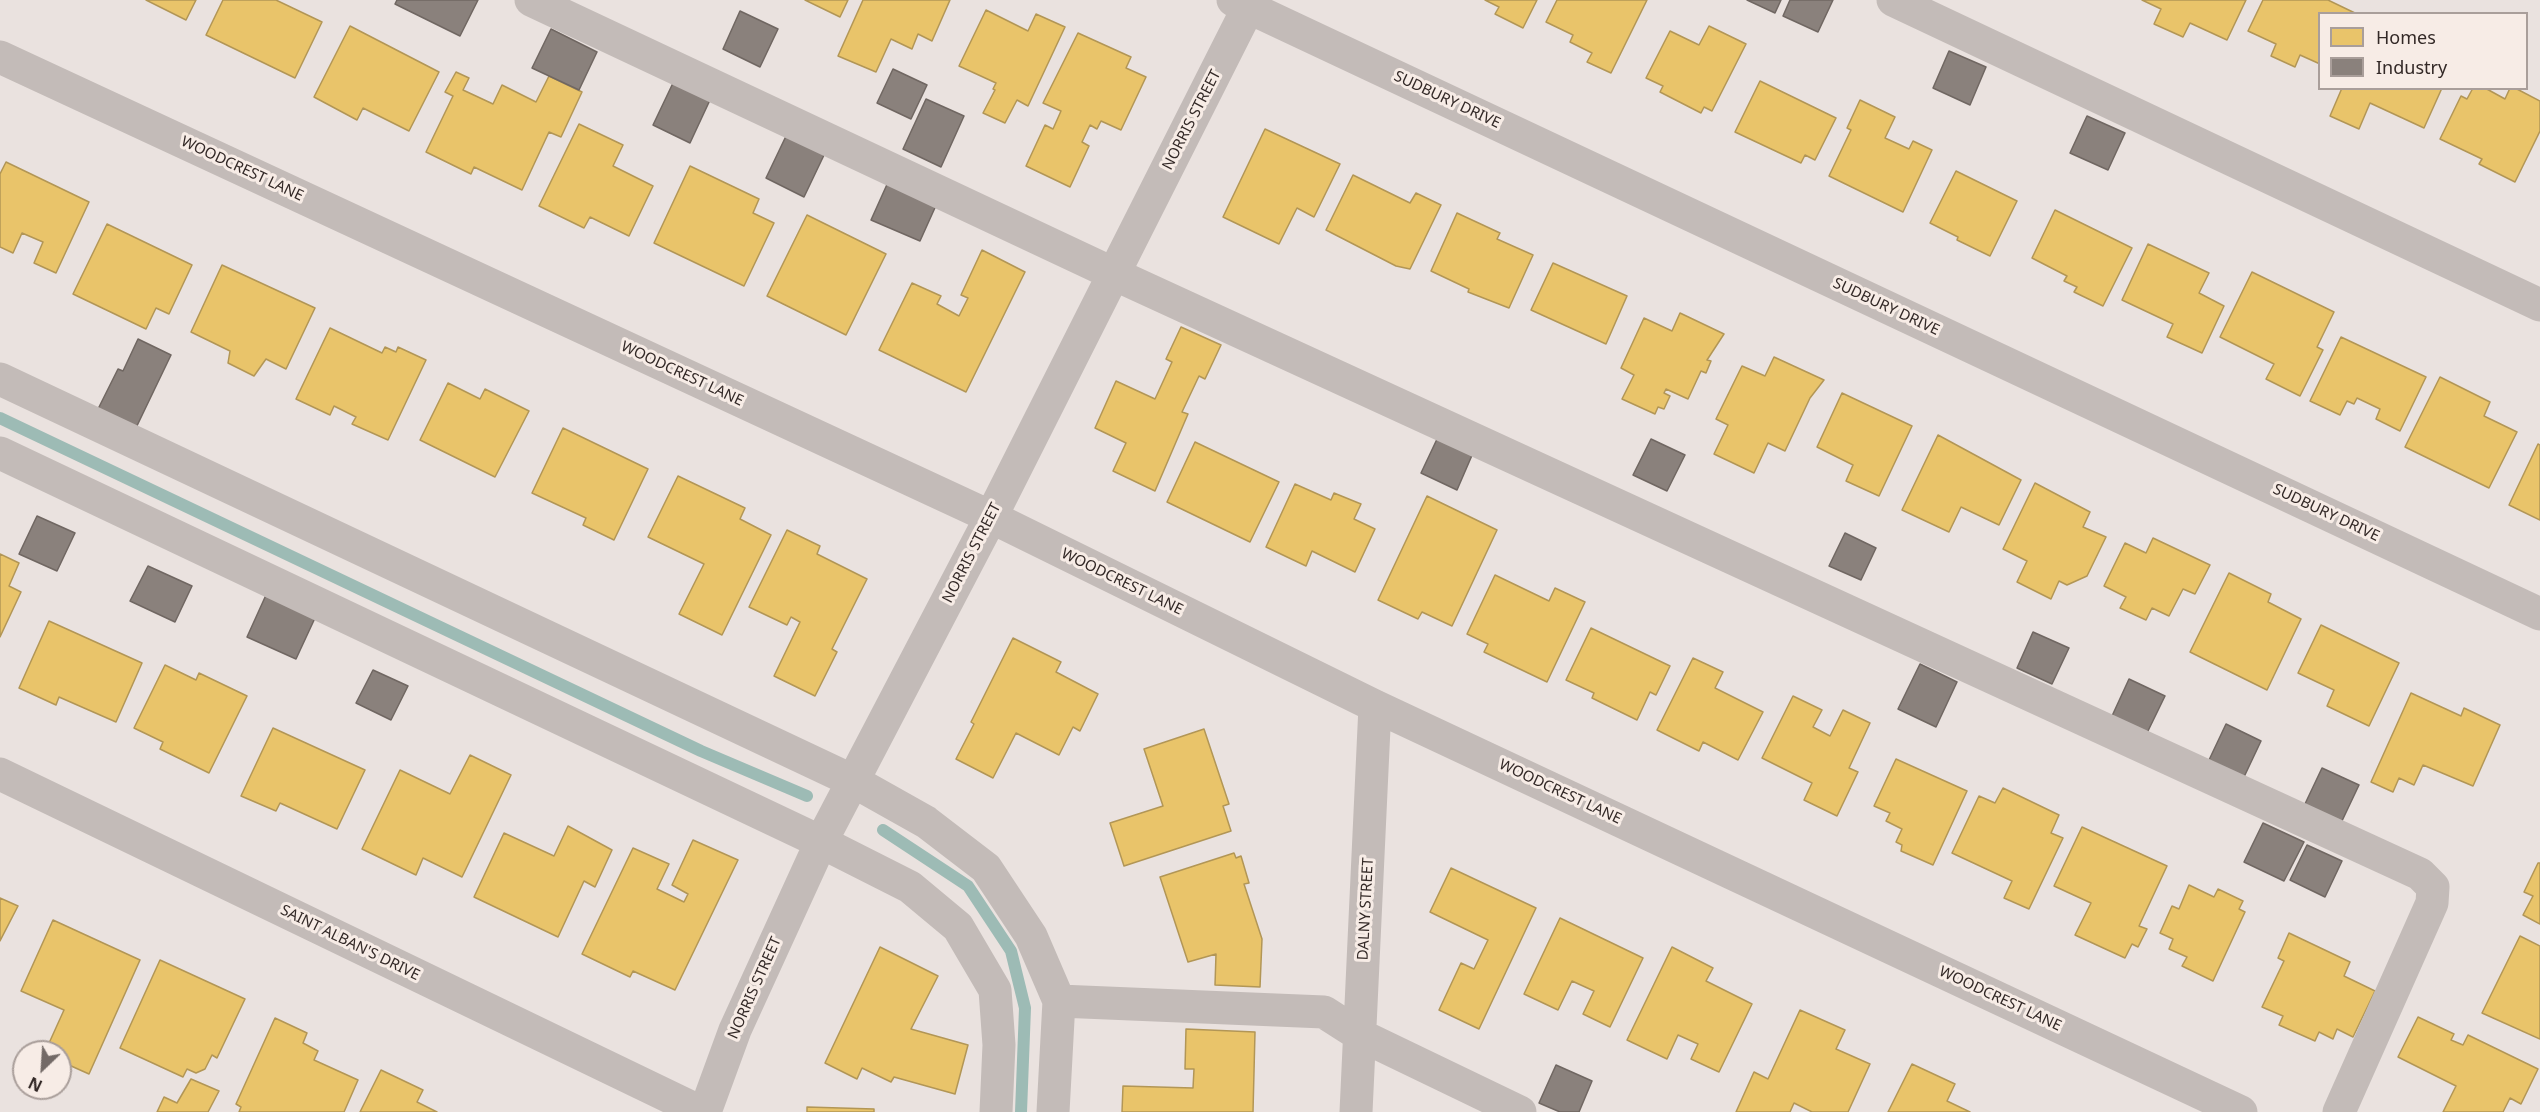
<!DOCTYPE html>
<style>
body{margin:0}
#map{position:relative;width:2540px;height:1112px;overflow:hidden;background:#eae2df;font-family:"Noto Sans",sans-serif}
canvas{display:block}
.legend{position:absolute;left:2318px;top:12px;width:210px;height:78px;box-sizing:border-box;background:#f7ece6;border:2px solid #a99e9a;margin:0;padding:8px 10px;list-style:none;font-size:18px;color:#332927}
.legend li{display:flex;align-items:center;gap:12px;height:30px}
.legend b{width:30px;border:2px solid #a99e9a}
.north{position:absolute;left:12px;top:1040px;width:60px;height:60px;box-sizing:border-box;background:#f7ece6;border:2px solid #a99e9a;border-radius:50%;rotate:205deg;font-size:16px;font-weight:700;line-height:24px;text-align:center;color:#332927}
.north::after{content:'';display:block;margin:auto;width:21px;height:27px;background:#736a67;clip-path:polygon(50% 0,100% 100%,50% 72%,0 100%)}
</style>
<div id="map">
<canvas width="2540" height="1112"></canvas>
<ul class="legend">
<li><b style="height:16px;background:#e9c46a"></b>Homes</li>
<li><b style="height:16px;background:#8a817c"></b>Industry</li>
</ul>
<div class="north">N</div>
</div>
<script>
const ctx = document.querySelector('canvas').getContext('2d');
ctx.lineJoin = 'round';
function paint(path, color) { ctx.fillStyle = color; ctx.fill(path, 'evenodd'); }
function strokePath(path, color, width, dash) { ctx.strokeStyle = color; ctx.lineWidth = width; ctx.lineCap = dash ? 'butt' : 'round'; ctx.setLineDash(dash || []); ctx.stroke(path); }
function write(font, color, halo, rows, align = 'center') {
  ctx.font = font + ' "Noto Sans",sans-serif'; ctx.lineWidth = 6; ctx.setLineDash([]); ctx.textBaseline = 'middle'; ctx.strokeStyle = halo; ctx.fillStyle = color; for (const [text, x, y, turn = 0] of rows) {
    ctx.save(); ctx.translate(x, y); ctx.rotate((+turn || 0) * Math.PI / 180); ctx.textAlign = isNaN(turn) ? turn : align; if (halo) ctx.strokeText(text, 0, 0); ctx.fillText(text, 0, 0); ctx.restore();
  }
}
const homes = new Path2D(`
 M146 0H196L186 20Z
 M223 0H276L322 22 295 78 206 35Z
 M805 0H848L840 17Z
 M863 0H950L932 41 918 34 912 49 891 39 876 72 838 56Z
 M1485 0H1537L1523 28 1495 14 1499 7Z
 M1557 0H1647L1611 73 1587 62 1592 53 1570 42 1573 35 1546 22Z
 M2142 0H2246L2227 40 2190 23 2183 37 2154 24 2161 9Z
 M2263 0H2328L2357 14H2320V64L2300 55 2295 67 2271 56 2276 44 2248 31Z
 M986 10 1028 31 1036 14 1065 27 1028 106 1017 100 1005 123 983 113 995 90 993 89 996 83 959 66Z
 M350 26 439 72 409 131 363 108 357 120 314 97Z
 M1709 26 1746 44 1712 111 1704 107 1701 113 1660 92 1663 86 1646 78 1670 31 1699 45Z
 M1078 33 1131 57 1126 68 1146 77 1121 130 1101 121 1097 129 1090 125 1082 142 1089 146 1070 187 1026 166 1045 125 1053 129 1061 111 1043 103Z
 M456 72 469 78 463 90 493 104 502 85 536 102 549 76 582 92 561 137 549 132 522 190 474 167 471 174 426 152 453 96 445 92Z
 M1760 81 1836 118 1815 160 1805 155 1801 163 1735 132Z
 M2342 88H2442L2424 128 2370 103 2359 129 2330 116Z
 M2473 88H2485L2505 99 2510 88H2515L2540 101V131L2515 182 2479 164 2482 159 2440 139 2461 96 2467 99Z
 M1860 100 1895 117 1885 138 1909 149 1913 141 1932 150 1903 212 1829 176 1851 130 1847 128Z
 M579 124 623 145 613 166 653 186 629 236 590 217 584 228 539 206Z
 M1265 129 1340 164 1314 217 1297 208 1279 244 1223 217Z
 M6 162 89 202 56 273 34 263 43 242 22 233 13 253 0 247V174Z
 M690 166 759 199 753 213 774 223 744 286 654 243Z
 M1956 171 2017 201 1990 256 1957 240 1958 237 1930 223Z
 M1353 175 1410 203 1416 193 1441 205 1410 269 1396 266 1326 230Z
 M2055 210 2132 248 2103 306 2074 292 2077 287 2064 281 2067 276 2032 258Z
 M1457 213 1500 233 1497 239 1533 255 1509 308 1468 292 1469 289 1431 271Z
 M807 215 886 254 846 335 767 296Z
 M107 224 192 265 169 314 156 308 146 329 73 294Z
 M2148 244 2209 273 2199 293 2224 306 2202 353 2167 337 2173 324 2122 300Z
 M982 250 1025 272 966 392 879 350 912 283 941 296 937 304 959 316 968 298 961 295Z
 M1553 263 1627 296 1606 344 1531 310Z
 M222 265 315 308 286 369 266 359 254 376 228 363 230 351 191 332Z
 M2252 272 2334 312 2317 347 2323 350 2300 396 2266 379 2274 364 2220 337Z
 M1680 313 1724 334 1707 360 1711 361 1706 373 1701 371 1688 399 1666 389 1664 393 1670 396 1664 409 1658 407 1655 414 1622 399 1634 375 1621 368 1644 318 1672 331Z
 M1181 327 1221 345 1205 379 1199 376 1182 412 1188 414 1155 491 1113 471 1126 443 1095 428 1116 381 1155 399 1172 362 1166 359Z
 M330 328 382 353 385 347 396 352 398 347 426 360 388 440 352 424 356 417 334 406 330 415 296 399Z
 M2341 337 2426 377 2400 431 2376 419 2380 409 2357 398 2354 404 2347 401 2340 415 2310 401Z
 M1774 357 1824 380 1810 398 1785 451 1768 443 1754 473 1714 454 1728 425 1716 419 1742 366 1765 376Z
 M2440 377 2490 402 2484 416 2517 432 2489 488 2405 447Z
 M448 383 480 399 485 389 529 411 495 477 420 440Z
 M1842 393 1912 426 1879 496 1846 481 1853 465 1817 447Z
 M563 428 648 469 614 540 583 525 586 518 532 493Z
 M1938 435 2021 480 1999 525 1961 507 1949 532 1902 510Z
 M1195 442 1279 482 1250 542 1167 502Z
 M2538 444 2540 445V520L2509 505Z
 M678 476 745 508 740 519 771 535 722 635 679 614 704 564 648 537Z
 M2035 483 2090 512 2083 527 2106 537 2087 576 2067 585 2059 581 2051 599 2017 582 2027 561 2003 549Z
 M1295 484 1331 500 1334 493 1361 504 1354 519 1375 529 1355 572 1312 551 1306 566 1266 547Z
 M1427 496 1497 530 1452 626 1422 612 1418 619 1378 600Z
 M787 530 820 546 817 554 867 579 832 649 837 652 815 696 774 676 800 622 791 617 787 625 749 607Z
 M2153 538 2210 565 2195 594 2183 589 2169 616 2152 608 2146 620 2120 608 2126 597 2104 586 2125 543 2146 553Z
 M0 554 19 563 9 586 21 592 0 637Z
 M2229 573 2271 594 2268 602 2301 619 2267 690 2190 652Z
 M1495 575 1549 601 1555 588 1585 602 1547 682 1484 652 1488 644 1467 634Z
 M49 621 142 663 116 722 59 697 56 705 19 688Z
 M2321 625 2399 663 2369 726 2327 706 2334 690 2298 673Z
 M1591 628 1670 666 1656 695 1650 692 1637 720 1592 698 1594 693 1566 680Z
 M1013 638 1061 662 1056 672 1098 694 1080 731 1073 727 1059 755 1016 733 993 778 956 759 974 724 971 722Z
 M1693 658 1723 672 1715 688 1763 712 1738 760 1703 742 1699 751 1657 730Z
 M165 665 196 680 199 673 247 696 209 773 160 749 163 742 134 728Z
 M2411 693 2461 716 2464 708 2500 725 2473 786 2423 765 2414 785 2399 778 2393 792 2371 782Z
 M1793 696 1822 710 1813 727 1830 736 1843 710 1870 723 1849 768 1858 772 1837 816 1804 800 1812 783 1762 758Z
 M273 728 365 770 337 829 280 803 276 811 241 796Z
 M1204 729 1229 804 1223 806 1231 831 1124 866 1110 823 1163 806 1144 749Z
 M470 755 511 775 462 877 423 858 416 875 362 849 400 770 450 794Z
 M1896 759 1967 791 1933 865 1901 851 1902 845 1896 842 1902 829 1886 821 1890 813 1874 806Z
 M2003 788 2059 815 2051 833 2063 838 2029 909 2004 898 2012 881 1952 853 1979 796 1995 803Z
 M568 826 612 850 595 887 584 881 558 937 474 897 504 833 554 856Z
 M2082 827 2167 866 2139 926 2147 929 2138 947 2132 944 2125 958 2075 935 2091 903 2054 886Z
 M693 840 738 860 675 990 633 971 630 977 582 954 633 848 669 864 657 889 684 902 688 894 672 885Z
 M1234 853 1236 858 1241 856 1249 883 1244 884 1262 939 1260 987 1215 985 1216 954 1188 962 1160 877Z
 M2538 863H2540V924L2523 915 2533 896 2524 892Z
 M1451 868 1536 908 1479 1029 1439 1010 1461 963 1474 969 1488 940 1430 912Z
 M2189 885 2214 897 2218 889 2243 901 2239 909 2245 912 2213 981 2182 966 2187 957 2169 949 2173 939 2160 933 2172 906 2179 909Z
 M0 898 18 906 0 941Z
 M1560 918 1643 958 1610 1027 1583 1014 1594 991 1572 981 1558 1010 1524 994Z
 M53 920 140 960 89 1074 60 1061V1052H45L64 1010 21 991Z
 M2289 933 2350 962 2344 976 2375 991 2353 1037 2337 1029 2333 1039 2319 1032 2315 1041 2279 1025 2283 1016 2262 1007 2284 961 2278 958Z
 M2520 936 2540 946V1039L2482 1013Z
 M880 947 938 976 911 1029 968 1045 955 1094 894 1077 891 1082 862 1068 857 1079 825 1063Z
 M1672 947 1713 968 1706 981 1752 1004 1719 1072 1691 1059 1698 1044 1678 1035 1667 1059 1627 1040Z
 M160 960 245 999 217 1058 212 1055 205 1069 196 1073 187 1069 183 1077 120 1048Z
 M1800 1010 1845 1030 1836 1049 1870 1064 1848 1112H1812L1794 1103 1790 1112H1736L1754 1072 1768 1079Z
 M2418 1017 2454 1034 2451 1040 2463 1045 2468 1035 2538 1069 2521 1104 2510 1098 2503 1112H2443L2456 1086 2398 1057Z
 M275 1018 307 1033 303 1043 318 1051 314 1060 358 1080 344 1112H239L241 1107 236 1104Z
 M1186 1029 1255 1032 1253 1112H1122L1123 1086 1193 1088 1194 1069H1185Z
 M1912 1064 1955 1084 1947 1101 1970 1112H1888Z
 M381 1070 423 1090 417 1102 437 1112H360Z
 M191 1079 219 1091 208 1112H157L164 1097 177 1103Z
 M807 1107 874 1109V1112H807Z`);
const industry = new Path2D(`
 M397 0H478L460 36 395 4Z
 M1747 0H1781L1775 13Z
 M1790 0H1833L1818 32 1783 16Z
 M740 11 778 29 760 67 723 49Z
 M551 29 597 52 579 90 532 68Z
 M1949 51 1986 67 1970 105 1933 88Z
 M893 69 927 85 911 119 877 103Z
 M673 83 710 100 690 143 653 125Z
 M926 99 964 116 941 167 903 149Z
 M2087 116 2125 133 2108 170 2070 153Z
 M787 134 825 153 804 197 766 178Z
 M889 180 938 201 920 241 871 220Z
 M138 339 171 355 134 432 96 413 118 369 123 371Z
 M1438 437 1473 453 1457 490 1421 473Z
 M1651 439 1685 455 1667 491 1633 475Z
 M37 516 75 533 57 571 19 554Z
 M1845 533 1876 548 1861 580 1829 566Z
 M148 566 192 586 175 622 130 601Z
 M266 595 315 618 296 659 247 637Z
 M2033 632 2069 648 2052 684 2017 668Z
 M1920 664 1957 682 1936 727 1898 709Z
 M373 670 408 686 391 720 356 703Z
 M2129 679 2165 696 2147 733 2112 716Z
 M2226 724 2261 741 2244 777 2209 760Z
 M2322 768 2359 785 2341 823 2304 806Z
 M2263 823 2304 842 2284 881 2244 862Z
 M2307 845 2342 861 2325 897 2290 880Z
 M1556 1065 1592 1081 1579 1112H1560L1539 1103Z`);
const stream = new Path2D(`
 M0 418 701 751 807 796
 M883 830 968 886 1011 951 1025 1008 1021 1112`);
const minor = new Path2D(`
 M531 0 1114 274 2420 874 2433 887 2432 903 2339 1112
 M1233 0 2540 614
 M1893 0 2540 305
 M0 57 991 517 1375 706 2241 1112
 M0 379 853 781 926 822 986 868 1031 936 1059 1001 1053 1112
 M0 453 821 842 910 887 958 927 995 990 999 1045 996 1112
 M0 774 701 1112
 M1059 1001 1324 1012 1360 1035 1520 1112
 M705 1112 735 1030 821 842 991 517 1252 0
 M1356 1112 1375 706`);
const streetNames = [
 ["SUDBURY DRIVE",1447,100,25],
 ["NORRIS STREET",1192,120,-63],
 ["WOODCREST LANE",242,169,25],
 ["SUDBURY DRIVE",1886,307,25],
 ["WOODCREST LANE",682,374,25],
 ["SUDBURY DRIVE",2326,513,25],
 ["NORRIS STREET",972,553,-63],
 ["WOODCREST LANE",1122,582,26],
 ["WOODCREST LANE",1560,792,25],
 ["DALNY STREET",1366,909,-87],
 ["SAINT ALBAN'S DRIVE",350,943,26],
 ["NORRIS STREET",755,988,-66],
 ["WOODCREST LANE",2000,999,25]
];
paint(homes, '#e9c46a');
strokePath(homes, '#b29656', 1.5);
paint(industry, '#8a817c');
strokePath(industry, '#706762', 1.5);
strokePath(stream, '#9dbbb5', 12);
strokePath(minor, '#c3bbb8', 33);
write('15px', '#332927', '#f7ece6', streetNames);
</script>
